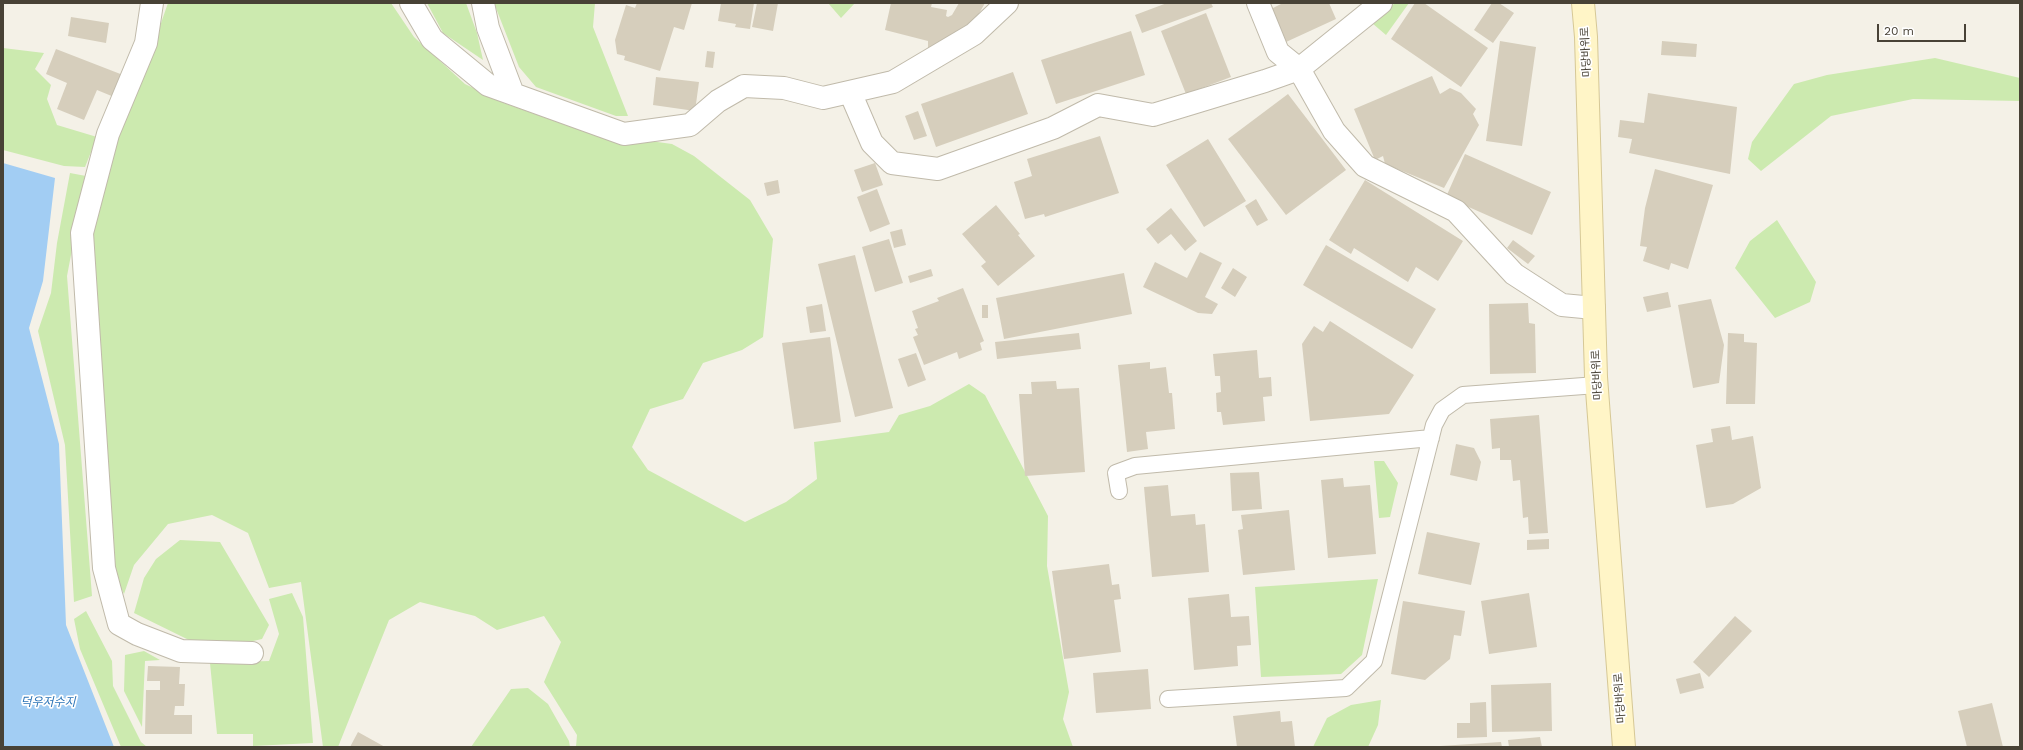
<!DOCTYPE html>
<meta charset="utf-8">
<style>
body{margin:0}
#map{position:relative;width:2023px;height:750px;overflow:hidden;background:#f4f1e7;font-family:"Work Sans",sans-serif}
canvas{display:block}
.frame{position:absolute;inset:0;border:4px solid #484236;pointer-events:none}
.scale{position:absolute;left:1877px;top:24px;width:89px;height:18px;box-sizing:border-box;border:2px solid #484236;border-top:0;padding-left:5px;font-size:12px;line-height:14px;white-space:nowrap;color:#484236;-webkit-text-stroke:3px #fff;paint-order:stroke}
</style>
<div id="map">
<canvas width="2023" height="750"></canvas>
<div class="frame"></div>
<div class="scale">20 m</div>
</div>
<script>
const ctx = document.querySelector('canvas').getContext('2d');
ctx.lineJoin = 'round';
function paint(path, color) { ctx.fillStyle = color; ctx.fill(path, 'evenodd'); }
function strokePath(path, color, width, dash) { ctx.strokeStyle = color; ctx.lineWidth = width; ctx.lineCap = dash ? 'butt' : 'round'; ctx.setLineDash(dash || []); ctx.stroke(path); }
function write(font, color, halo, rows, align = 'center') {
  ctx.font = font + ' "Work Sans","Noto Sans KR",sans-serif'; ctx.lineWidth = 3.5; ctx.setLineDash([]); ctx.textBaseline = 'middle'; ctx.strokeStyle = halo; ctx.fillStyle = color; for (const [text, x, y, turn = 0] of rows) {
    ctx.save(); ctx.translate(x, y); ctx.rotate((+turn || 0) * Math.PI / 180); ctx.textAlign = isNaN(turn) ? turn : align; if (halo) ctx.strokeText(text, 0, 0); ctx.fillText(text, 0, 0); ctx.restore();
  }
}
const green = new Path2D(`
 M168 3H391L414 37 465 84 504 103 585 132 672 144 694 156 750 200 773 239 763 337 742 350 703 363 683 399 650 409 632 447 648 470 745 522 786 502 817 479 814 442 889 432 899 415 930 406 969 384 985 395 1048 516 1047 566 1069 692 1063 719 1073 747H576L577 735 544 682 561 642 544 616 497 630 475 616 420 602 389 620 338 747H323L301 582 269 588 248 533 212 515 168 524 134 565 124 594 115 575 90 209 139 86Z
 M427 3H466L477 33 483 60 443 33Z
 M494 3H595L593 27 628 116H616L536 87 519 67Z
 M828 3H855L841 18Z
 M1395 3H1409L1386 35 1372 23Z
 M3 48 44 53 35 69 51 85 47 99 57 125 97 137 85 167 64 166 3 150Z
 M1935 58 2020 78V101L1913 99 1831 116 1761 171 1748 159 1752 142 1794 84 1827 75Z
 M70 173 86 176 67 276 92 596 74 602 65 445 38 331 51 293 57 243Z
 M1777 220 1816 282 1810 302 1775 318 1735 268 1750 241Z
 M1374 461H1384L1398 483 1390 517 1379 518Z
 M180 540 220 542 269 625 262 639 240 644 195 643 134 613 144 578 156 559Z
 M1378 579 1362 655 1341 674 1261 677 1255 587Z
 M292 593 303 617 313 743 253 746V734H217L210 663 269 661 279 634 269 599Z
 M86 611 112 661 113 686 141 742 147 747H121L80 649 74 619Z
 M144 651 160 660 145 661 142 727 124 691 125 655Z
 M528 688 548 704 569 741 570 747H471L511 689Z
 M1381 700 1378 725 1368 747H1313L1327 718 1351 705Z`);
const water = new Path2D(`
 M3 163 55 178 43 281 29 328 59 444 66 625 114 747H3Z`);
const building = new Path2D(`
 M637 3H692L684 30 674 27 660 71 624 60 625 56 617 54 615 40 626 5 635 8Z
 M721 3H754L750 29 735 27 736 24 718 21Z
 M757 3H778L773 31 752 27Z
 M891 3H932L931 7 947 10 946 16 948 17 952 15 959 3H985L972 26 956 42 943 39 942 43 940 41 939 53H928V41L885 30Z
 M1167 3H1211L1213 7 1142 33 1135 15Z
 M1283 3H1329L1336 19 1286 42 1271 9Z
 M1415 3H1424L1488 48 1461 87 1391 39Z
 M1492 3H1499L1514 13 1493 43 1474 30Z
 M1206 13 1231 77 1186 94 1161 31Z
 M71 17 109 23 106 43 68 36Z
 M1131 31 1145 75 1056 104 1041 60Z
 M1500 41 1536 47 1522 146 1486 141Z
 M1662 41 1697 44 1696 57 1661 55Z
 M56 49 123 75 114 97 97 90 84 120 57 109 67 83 46 74Z
 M707 51 715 52 713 68 705 67Z
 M1013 72 1028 114 936 147 921 104Z
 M1432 76 1440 94 1450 88 1461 93 1476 109 1473 114 1479 125 1444 188 1385 164 1383 156 1375 160 1354 109Z
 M656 77 699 82 695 111 653 105Z
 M1648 93 1737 107 1730 174 1629 153 1632 139 1618 137 1620 120 1644 123Z
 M1288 94 1346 170 1286 215 1228 139Z
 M918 111 927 136 914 140 905 116Z
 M1100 136 1119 193 1045 217 1044 214 1025 219 1014 182 1032 176 1027 159Z
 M1208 139 1246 201 1204 227 1166 165Z
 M1465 154 1551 192 1532 235 1446 197Z
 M875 163 883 185 862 192 854 170Z
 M1655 169 1713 185 1688 269 1671 263 1669 270 1643 261 1647 247 1640 246 1645 208Z
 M778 180 780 193 767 196 764 183Z
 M1365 180 1463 241 1438 281 1416 267 1408 282 1354 248 1351 254 1329 240Z
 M877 189 890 224 870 232 857 197Z
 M1256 199 1268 220 1257 226 1245 206Z
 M996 205 1020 234 1018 235 1035 256 998 286 981 266 986 262 962 234Z
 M1171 208 1197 241 1185 251 1171 234 1158 244 1146 229Z
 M902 229 906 245 894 248 890 232Z
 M889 239 903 283 875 292 862 247Z
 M1513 240 1535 256 1528 264 1507 248Z
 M1326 245 1436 309 1412 349 1303 285Z
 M1200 252 1222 263 1205 297 1218 304 1212 314 1198 313 1143 287 1155 262 1187 278Z
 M855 255 893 408 855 417 818 264Z
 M1233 268 1247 277 1235 297 1221 288Z
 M931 269 933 276 910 283 908 276Z
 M1124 273 1132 314 1004 339 996 298Z
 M963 288 984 341 980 343 982 350 959 359 957 352 924 365 913 337 918 335 915 329 918 328 912 311 939 301 937 298Z
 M1668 292 1671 307 1647 312 1643 297Z
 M1711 299 1724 345 1719 383 1693 388 1678 305Z
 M1528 303 1529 323 1535 324 1536 373 1490 374 1489 304Z
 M822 304 826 331 810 333 806 307Z
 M982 305H988V318H982Z
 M1330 321 1414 375 1389 414 1310 421 1302 344 1314 326 1323 332Z
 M1079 333 1081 349 997 359 995 342Z
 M1728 333 1744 334V342L1757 343 1755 404H1726Z
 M830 337 841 422 794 429 782 343Z
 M1257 350 1259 378 1271 377 1272 396 1263 397 1265 421 1223 425 1221 412H1217L1216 393 1221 392 1220 376H1215L1213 354Z
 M916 353 926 380 908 387 898 359Z
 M1150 362V369L1166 367 1169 393H1172L1175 429 1146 432 1148 449 1127 452 1118 365Z
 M1056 381 1057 389 1079 388 1085 472 1025 476 1019 394H1032L1031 382Z
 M1539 415 1548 533 1529 534 1528 517 1523 518 1520 480 1513 481 1511 460H1500V448L1492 449 1490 419Z
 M1730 426 1732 440 1753 436 1761 488 1733 504 1706 508 1696 445 1713 442 1711 429Z
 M1456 444 1474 448 1481 462 1477 481 1450 475Z
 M1259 472 1262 509 1232 511 1230 473Z
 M1343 478 1344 487 1370 485 1376 554 1328 558 1321 480Z
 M1168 485 1171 516 1195 514 1196 525 1205 524 1209 572 1152 577 1144 487Z
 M1289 510 1295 570 1243 575 1238 530 1243 529 1241 515Z
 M1427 532 1480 543 1471 585 1418 574Z
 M1549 539V549L1527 550V540Z
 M1109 564 1112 585 1119 584 1121 599 1114 600 1121 652 1064 659 1052 571Z
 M1529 593 1537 647 1489 654 1481 601Z
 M1229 594 1231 617 1249 616 1251 645 1237 646 1238 666 1194 670 1188 598Z
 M1403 601 1465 611 1461 636 1454 635 1450 659 1425 680 1391 674Z
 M1735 616 1752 631 1709 677 1693 662Z
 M148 666 180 667 179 684H185L184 706H175L174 715H192V734H145L146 690H160V681H147Z
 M1148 669 1151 709 1096 713 1093 673Z
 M1700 673 1704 688 1680 694 1676 679Z
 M1551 683 1552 731 1492 732 1491 685Z
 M1486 702 1487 737 1457 738V723H1470V703Z
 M1992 703 2003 747H1967L1958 711Z
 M1280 711 1281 722 1292 721 1295 747H1237L1233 716Z
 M358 732 385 747H350Z
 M1540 737 1542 747H1509L1508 740Z
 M1501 742 1502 747H1440V746Z`);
const lane = new Path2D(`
 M1119 491 1116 473 1135 466 1431 438
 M1168 699 1346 688 1374 661 1434 425 1442 410 1463 395 1597 385`);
const street = new Path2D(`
 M152 3 146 43 108 134 82 233 104 568 119 624 137 634 181 651 252 653
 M411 3 432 39 488 85 624 134 690 125 718 101 744 86 784 88 823 98 893 82 974 34 1007 3
 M483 3 488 28 513 94
 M1258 3 1278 52 1299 69 1334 131 1365 166 1456 211 1514 274 1562 305 1594 308
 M850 92 872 143 892 163 938 169 1053 128 1098 105 1153 115 1265 81 1299 69 1381 3`);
const secondary = new Path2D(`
 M1583 3 1586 37 1596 377 1624 747`);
const streetNames = [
 ["마당바위로",1586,52,-93],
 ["마당바위로",1597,375,-93],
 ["마당바위로",1620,698,-94]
];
const waterNames = [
 ["덕우저수지",48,702]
];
paint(green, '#cceaaf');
paint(water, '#a2cdf3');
paint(building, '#d6cebc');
strokePath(lane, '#c0baaa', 18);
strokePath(street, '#c0baaa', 24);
strokePath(secondary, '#d6c896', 24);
strokePath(lane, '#fff', 16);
strokePath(street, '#fff', 22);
strokePath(secondary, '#fff5c7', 22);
write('11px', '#484236', '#fff', streetNames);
write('italic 12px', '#2b74b7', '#fff', waterNames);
</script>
